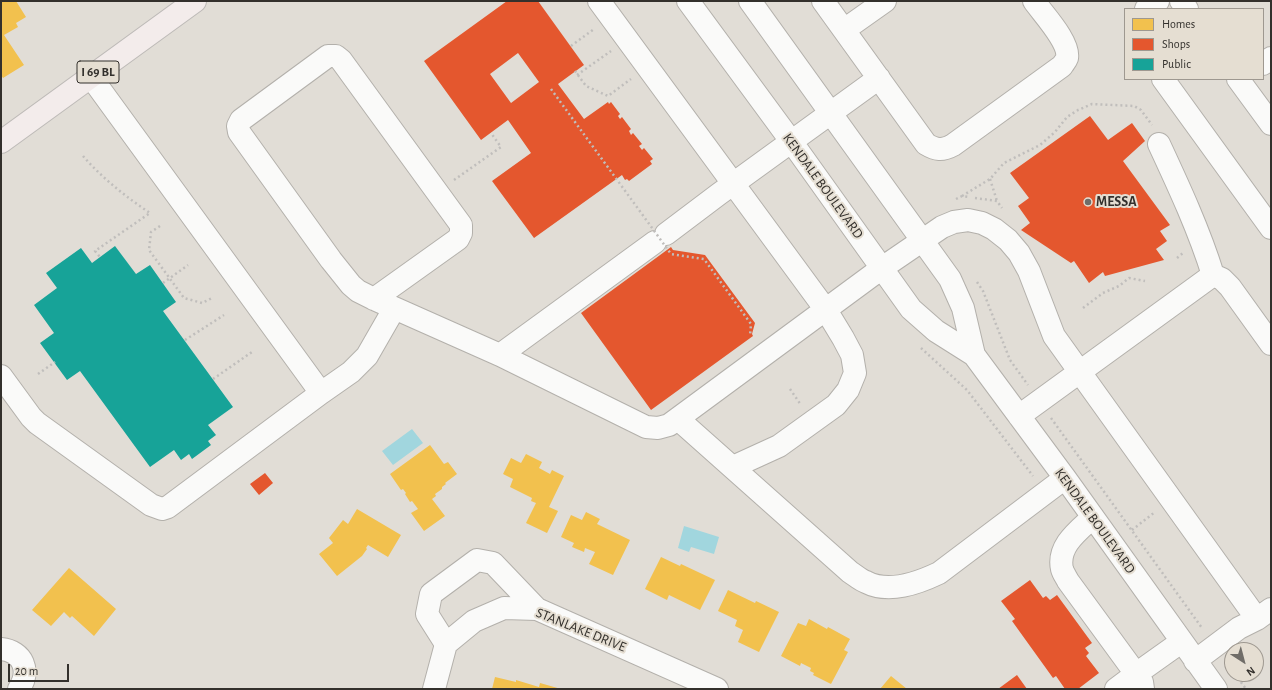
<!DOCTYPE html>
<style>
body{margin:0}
#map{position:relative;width:1272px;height:690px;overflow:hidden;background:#e1ddd6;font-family:"Alegreya Sans",sans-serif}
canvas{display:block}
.frame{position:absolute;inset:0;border:2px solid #33302c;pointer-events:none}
.legend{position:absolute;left:1124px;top:8px;width:140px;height:72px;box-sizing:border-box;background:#e5ded2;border:1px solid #9e9890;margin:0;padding:5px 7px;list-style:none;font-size:12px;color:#33302c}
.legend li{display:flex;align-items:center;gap:8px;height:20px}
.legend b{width:20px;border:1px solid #9e9890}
.north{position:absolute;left:1224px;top:642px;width:40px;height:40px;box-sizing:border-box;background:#e5ded2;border:1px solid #9e9890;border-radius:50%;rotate:144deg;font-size:11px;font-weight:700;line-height:16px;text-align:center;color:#33302c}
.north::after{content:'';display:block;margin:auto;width:14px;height:18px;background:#706d68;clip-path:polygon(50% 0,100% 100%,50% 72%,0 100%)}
.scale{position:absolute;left:8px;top:664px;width:61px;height:18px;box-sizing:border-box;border:2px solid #33302c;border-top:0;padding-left:5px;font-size:12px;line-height:14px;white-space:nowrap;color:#33302c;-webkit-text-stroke:3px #e5ded2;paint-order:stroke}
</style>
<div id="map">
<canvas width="1272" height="690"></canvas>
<div class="frame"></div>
<ul class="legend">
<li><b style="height:11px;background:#f2c14e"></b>Homes</li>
<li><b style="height:11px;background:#e4572e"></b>Shops</li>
<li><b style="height:11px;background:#17a398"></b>Public</li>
</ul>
<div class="north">N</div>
<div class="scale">20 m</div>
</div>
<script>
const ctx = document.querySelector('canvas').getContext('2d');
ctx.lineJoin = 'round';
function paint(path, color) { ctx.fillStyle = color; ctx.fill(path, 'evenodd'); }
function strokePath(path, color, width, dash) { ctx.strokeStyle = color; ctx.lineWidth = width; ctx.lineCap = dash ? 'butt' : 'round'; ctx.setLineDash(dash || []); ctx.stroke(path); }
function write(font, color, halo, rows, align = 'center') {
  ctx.font = font + ' "Alegreya Sans",sans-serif'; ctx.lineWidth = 4; ctx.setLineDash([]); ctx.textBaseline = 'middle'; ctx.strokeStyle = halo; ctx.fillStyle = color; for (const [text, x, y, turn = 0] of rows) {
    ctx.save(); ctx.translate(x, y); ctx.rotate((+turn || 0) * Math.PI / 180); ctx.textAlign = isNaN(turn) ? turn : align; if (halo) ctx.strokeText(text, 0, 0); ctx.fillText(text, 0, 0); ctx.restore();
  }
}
const water = new Path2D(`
 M412 429 423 443 393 465 382 451Z
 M684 526 719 537 714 554 691 547 689 552 678 548Z`);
const homes = new Path2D(`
 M1 1H16L26 17 16 23 18 27 4 35 24 65 3 78 1 75Z
 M430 445 444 464 448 462 457 474 445 483 446 484 442 487V489L435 494 436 496 432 499 445 516 424 531 411 513 418 509 412 501 410 502 405 494 406 493 403 489 401 490 390 474Z
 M526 454 542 462 539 468 550 474 552 470 564 476 549 507 558 511 547 533 526 523 536 503 531 501 532 498 510 487 513 479 503 474 511 458 521 463Z
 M357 509 401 535 388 557 368 545 366 548 367 549 362 556 337 576 319 554 333 543 329 538 343 520 348 524Z
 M586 512 600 519 597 524 630 540 613 575 589 564 595 552 585 548 584 552 572 547 574 543 561 537 571 515 582 520Z
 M661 557 680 566 681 564 715 580 700 610 669 595 667 600 645 589Z
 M69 568 116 609 94 636 72 616 70 618 64 612 51 626 32 610Z
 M728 590 755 603 756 601 779 612 759 652 738 642 743 630 735 626 737 620 718 611Z
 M809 619 827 629 828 627 850 639 844 650 848 652 831 684 813 675 814 673 810 671 811 668 801 663 800 666 781 656 798 623 806 626Z
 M891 676 907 689H880Z
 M495 677 516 682V680L539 687 540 683 561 689H492Z`);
const shops = new Path2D(`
 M507 1H538L584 65 558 84 584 119 608 102 609 104 611 102 620 114 618 116 620 119 622 117 631 129 629 131 631 135 633 133 642 144 639 146 642 150 644 148 653 159 650 161 652 164 629 181 627 179 625 180 622 175 534 238 492 181 531 153 508 120 481 140 424 61ZM518 53 539 82 511 103 490 74Z
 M1090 116 1108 140 1132 123 1145 141 1123 161 1170 225 1160 231 1167 241 1156 249 1164 260 1105 276 1103 272 1089 283 1074 261 1071 263 1021 230 1030 223 1018 206 1029 198 1010 173Z
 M671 247 673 250 705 255 755 323 752 334 753 336 651 410 581 313Z
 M265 473 273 483 259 495 250 484Z
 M1030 580 1043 598 1046 596 1050 600 1057 595 1092 643 1085 648 1089 653 1086 656 1099 673 1078 689H1065L1056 676 1053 678 1012 621 1015 619 1001 601Z
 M1017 675 1027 689H998Z`);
const public = new Path2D(`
 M115 246 136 274 150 265 176 302 163 311 233 407 208 425 216 435 208 441 211 445 192 459 189 454 181 460 174 450 150 467 80 371 67 380 40 343 54 333 34 305 57 288 46 273 81 248 92 263Z`);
const path = new Path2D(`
 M571 46 594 29
 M575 71 586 86 608 96 631 79
 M577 75 611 51
 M83 156C102 178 126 197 150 213L95 251 100 257
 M990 179 997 201
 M454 180 501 147 491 133
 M962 196 990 179 1004 163 1040 145 1055 132 1067 117 1078 110 1092 104 1134 106 1141 110 1152 125
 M975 198 997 201 1002 208
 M956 199 962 196 970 197
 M160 226 151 232 149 250 184 298 202 303 212 298
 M1177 258 1183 253
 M977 282 983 291 1010 360 1028 385
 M163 283 188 265
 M1083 308 1103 293 1119 286 1129 278 1145 281
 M185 340 224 315
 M921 348 967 390 1033 476
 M38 374 55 362
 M213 379 252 352
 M790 389 801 405
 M1051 418 1202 628
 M1132 530 1155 512
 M1228 663 1232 669
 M1235 674 1246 689`);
const minor = new Path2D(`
 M599 1 826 310 843 338 852 355 855 373 848 390 836 405 779 446 733 467
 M688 1 791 141 911 309 936 331 974 355 1065 478 1216 689
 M750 1 950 279 963 308 974 355
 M823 1 926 144C936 150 942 151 953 145L1062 66C1063 64 1066 61 1067 58 1070 42 1043 14 1034 1
 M1181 1 1187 9
 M1146 9 1158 1
 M844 30 885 1
 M1263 64 1271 58
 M1163 79 1271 228
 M1238 79 1271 124
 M1159 144C1179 187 1199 230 1213 275
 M666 234 719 194 879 78
 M374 299 458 239 461 233V225L341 60 336 56H328L241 120 238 126 239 132 331 260 351 285 358 291 374 299 500 355 646 427 658 428 669 425 882 268 942 227 954 222 968 220 982 223 994 229 1008 240 1019 253 1029 271 1054 336 1257 619
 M500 355 655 242
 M1 376 31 417 37 423 151 505 162 509 168 507 321 393 91 77
 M321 393 351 372 367 356 394 309
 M1019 416 1213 275 1222 279 1230 287 1271 344
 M678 419 850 572C855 575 860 580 866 582 889 594 918 583 939 573L1065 478
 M1093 517C1078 531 1057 546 1062 569 1063 573 1066 577 1068 581L1136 674 1181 642
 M446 644 427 614 431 594 477 560 493 563 537 609
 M1 649C23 651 31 671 19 689
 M1195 661 1239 628 1257 619 1271 609
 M434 689 446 644 474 621 504 608 537 609 717 689
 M1116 689 1136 674 1142 682 1143 689`);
const major = new Path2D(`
 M1 142 195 1`);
const pathBridge = new Path2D(`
 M551 89 671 254 704 259 751 324 750 336`);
const markers = [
 [1088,202,4,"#706d68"]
];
const shields = [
 [98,72,42]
];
const shieldNames = [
 ["I 69 BL",98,72]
];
const streetNames = [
 ["KENDALE BOULEVARD",823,186,54],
 ["KENDALE BOULEVARD",1095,521,54],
 ["STANLAKE DRIVE",581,630,22]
];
const poiNames = [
 ["MESSA",1096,202]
];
paint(water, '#a1d6de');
paint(homes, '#f2c14e');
paint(shops, '#e4572e');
paint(public, '#17a398');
strokePath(minor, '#b3b0ab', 24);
strokePath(major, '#bdbab7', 24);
strokePath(path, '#c0bebc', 2.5, [2, 3]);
strokePath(minor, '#fafaf9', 22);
strokePath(major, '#f3eceb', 22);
strokePath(pathBridge, '#c0bebc', 2.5, [2, 3]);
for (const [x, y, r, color] of markers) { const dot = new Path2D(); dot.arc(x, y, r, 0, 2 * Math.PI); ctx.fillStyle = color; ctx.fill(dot); strokePath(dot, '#e5ded2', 1.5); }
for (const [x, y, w] of shields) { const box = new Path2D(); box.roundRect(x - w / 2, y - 11, w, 22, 3); ctx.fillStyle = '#e5ded2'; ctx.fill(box); strokePath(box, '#33302c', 1); }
write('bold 13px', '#33302c', null, shieldNames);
write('14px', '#33302c', '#e5ded2', streetNames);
write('bold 14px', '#33302c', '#e5ded2', poiNames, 'left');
</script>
